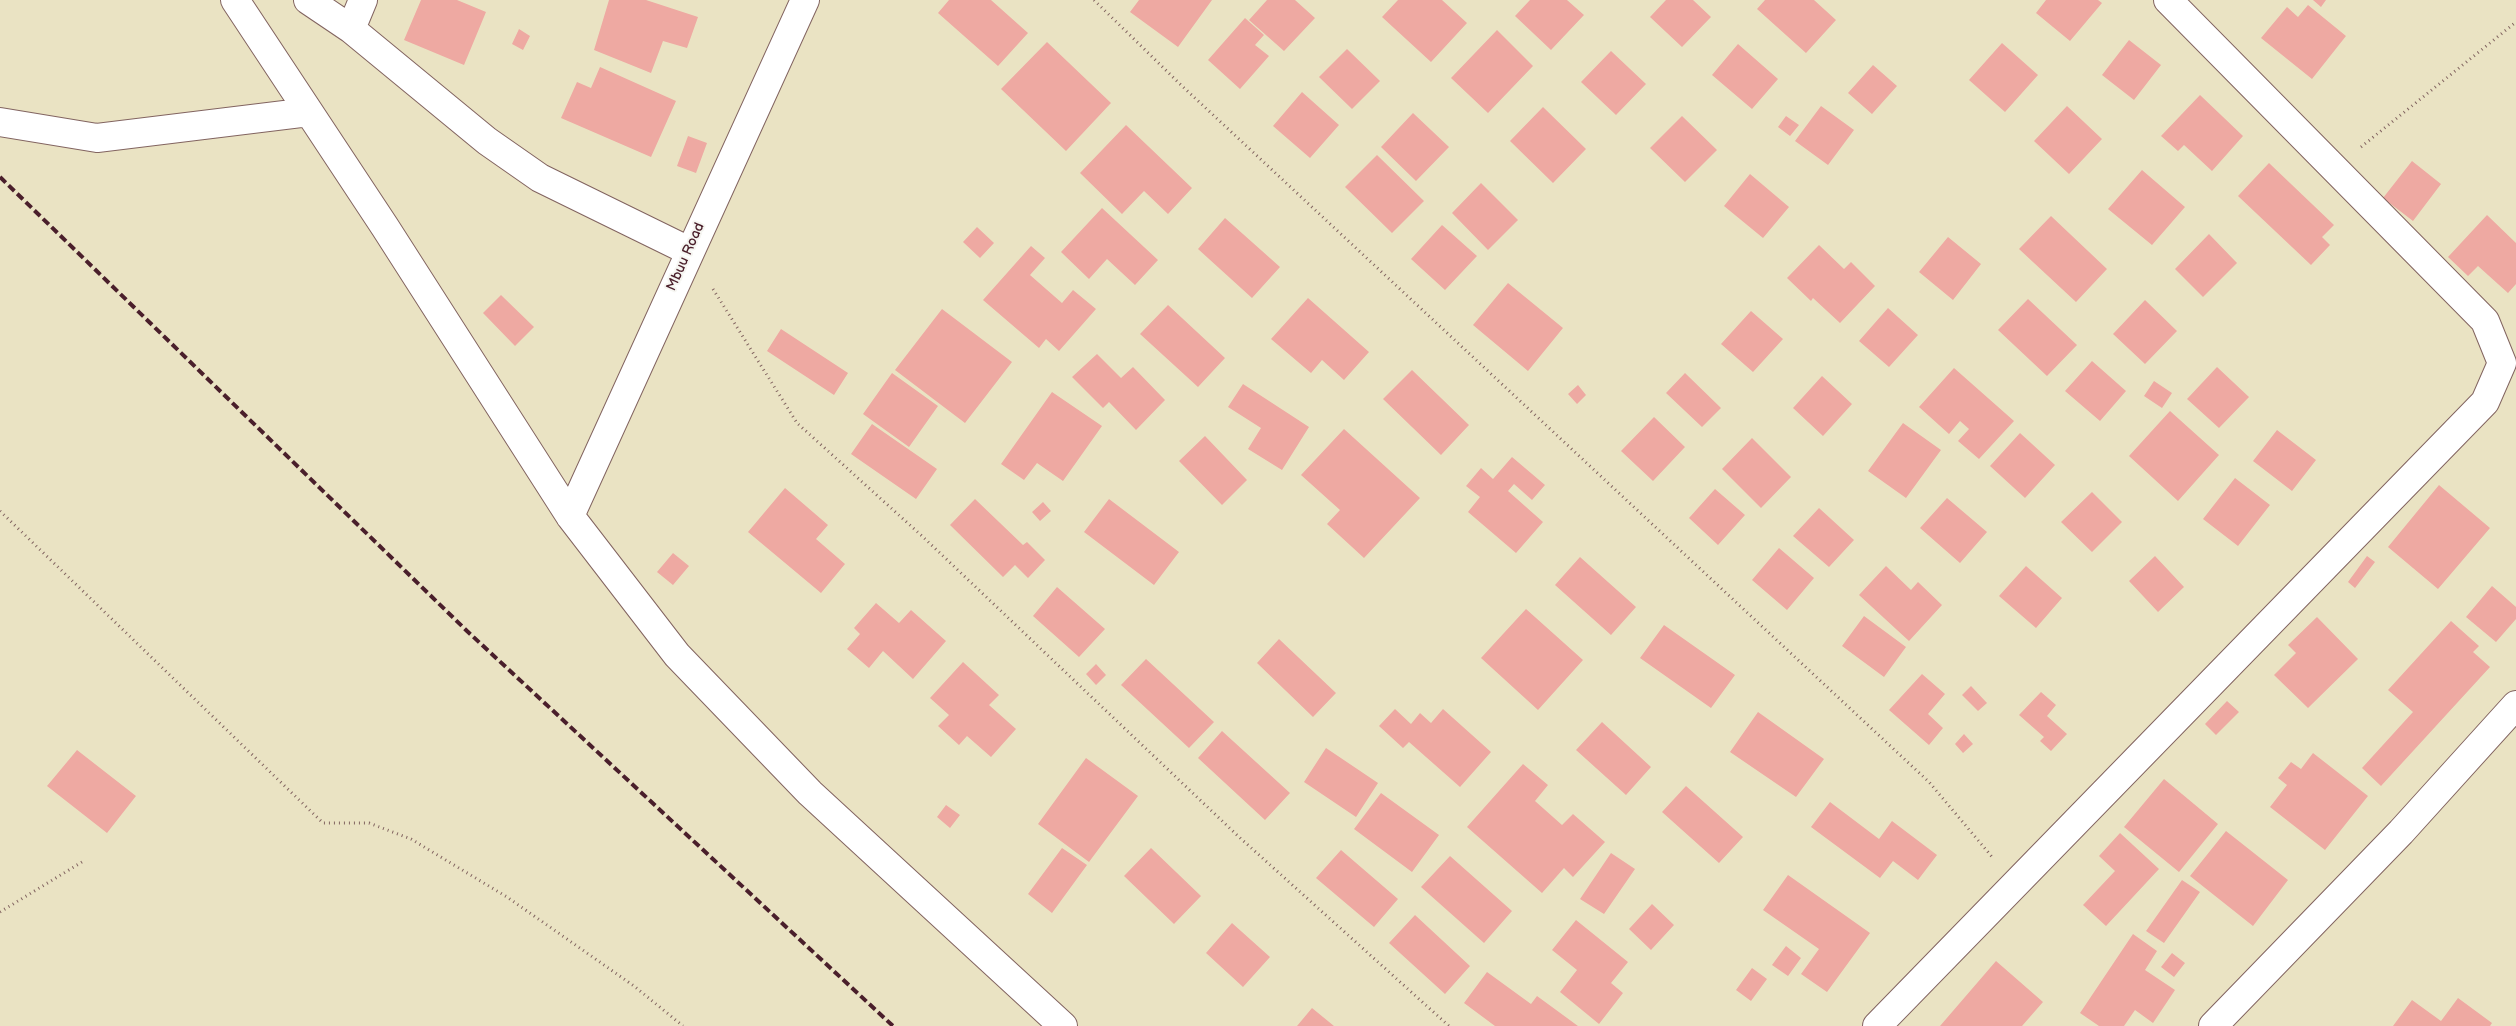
<!DOCTYPE html>
<style>
body{margin:0}
canvas{display:block;background:#eae3c3}
</style>
<canvas width="2516" height="1026"></canvas>
<script>
const ctx = document.querySelector('canvas').getContext('2d');
ctx.lineJoin = 'round';
function paint(path, color) { ctx.fillStyle = color; ctx.fill(path, 'evenodd'); }
function strokePath(path, color, width, dash) { ctx.strokeStyle = color; ctx.lineWidth = width; ctx.lineCap = dash ? 'butt' : 'round'; ctx.setLineDash(dash || []); ctx.stroke(path); }
function write(font, color, halo, rows, align = 'center') {
  ctx.font = font + ' "Balsamiq Sans",sans-serif'; ctx.lineWidth = 4; ctx.setLineDash([]); ctx.textBaseline = 'middle'; ctx.strokeStyle = halo; ctx.fillStyle = color; for (const [text, x, y, turn = 0] of rows) {
    ctx.save(); ctx.translate(x, y); ctx.rotate((+turn || 0) * Math.PI / 180); ctx.textAlign = isNaN(turn) ? turn : align; if (halo) ctx.strokeText(text, 0, 0); ctx.fillText(text, 0, 0); ctx.restore();
  }
}
const building = new Path2D(`
 M421 0H457L486 12 464 65 404 40Z
 M609 0H646L698 17 687 48 663 41 651 73 594 50Z
 M949 0H991L1028 33 998 66 938 13Z
 M1139 0H1212L1178 47 1130 12Z
 M1267 0H1295L1315 18 1284 51 1249 20Z
 M1398 0H1442L1467 23 1431 62 1382 17Z
 M1530 0H1567L1584 15 1551 50 1515 16Z
 M1666 0H1693L1711 17 1682 47 1650 17Z
 M1765 0H1814L1836 20 1806 53 1757 9Z
 M2046 0H2098L2102 3 2070 41 2036 13Z
 M2313 0H2326L2321 7Z
 M2308 5 2346 36 2312 79 2261 38 2287 7 2298 17Z
 M1245 18 1264 35 1255 45 1269 56 1240 89 1208 60Z
 M519 29 530 36 523 50 512 44Z
 M1497 30 1533 66 1488 113 1451 78Z
 M2129 40 2161 65 2134 100 2102 75Z
 M1047 42 1111 103 1066 151 1001 89Z
 M2002 43 2038 75 2005 112 1969 80Z
 M1738 44 1778 79 1752 109 1712 75Z
 M1347 49 1380 81 1352 109 1319 77Z
 M1611 51 1646 84 1616 115 1581 82Z
 M1873 65 1897 86 1872 114 1848 93Z
 M600 67 676 101 651 157 561 118 577 82 591 88Z
 M1302 92 1339 125 1310 158 1273 126Z
 M2200 95 2243 136 2212 171 2184 145 2178 151 2161 136Z
 M1821 106 1854 130 1828 165 1795 141Z
 M2067 106 2102 139 2069 174 2034 141Z
 M1543 107 1586 149 1553 183 1510 141Z
 M1413 113 1449 147 1416 181 1381 147Z
 M1682 116 1717 150 1685 182 1650 148Z
 M1786 116 1799 125 1790 136 1778 127Z
 M1126 125 1192 188 1168 214 1144 191 1122 214 1080 173Z
 M688 136 707 143 696 173 677 166Z
 M1377 155 1424 201 1392 233 1345 187Z
 M2412 161 2441 184 2413 221 2383 198Z
 M2269 163 2334 225 2322 237 2330 245 2311 265 2238 196Z
 M2142 170 2185 207 2152 245 2108 209Z
 M1750 174 1789 207 1763 238 1724 206Z
 M1481 183 1518 220 1488 250 1452 213Z
 M1102 208 1158 260 1135 285 1107 259 1089 279 1061 252Z
 M2487 215 2516 243V284L2508 293 2478 266 2468 276 2448 257Z
 M2051 216 2107 269 2076 302 2019 249Z
 M1225 218 1280 267 1252 298 1198 249Z
 M1442 225 1477 256 1445 290 1411 259Z
 M977 227 994 243 980 258 963 242Z
 M2209 234 2237 263 2203 297 2175 269Z
 M1948 237 1981 264 1953 300 1919 272Z
 M1819 245 1844 269 1851 262 1875 286 1840 323 1813 298 1811 301 1787 278Z
 M1031 246 1045 258 1030 275 1062 303 1073 290 1096 309 1059 351 1046 339 1039 348 983 300Z
 M1508 283 1563 328 1528 371 1473 325Z
 M501 295 534 327 515 346 483 313Z
 M1308 298 1369 352 1344 380 1322 360 1311 373 1271 339Z
 M2028 299 2077 345 2047 376 1998 330Z
 M2145 300 2177 331 2145 364 2113 334Z
 M1168 305 1225 358 1198 387 1140 334Z
 M1888 308 1918 335 1889 367 1859 341Z
 M942 309 1012 362 965 423 895 370Z
 M1751 311 1783 339 1753 372 1721 344Z
 M781 329 848 373 834 395 767 351Z
 M1097 354 1121 378 1133 367 1165 400 1136 430 1109 402 1103 408 1072 377Z
 M2092 361 2126 391 2100 421 2065 391Z
 M2217 367 2249 397 2219 428 2187 399Z
 M1954 368 2014 421 1979 459 1958 441 1969 429 1960 421 1949 434 1919 407Z
 M1412 370 1469 425 1441 455 1383 399Z
 M892 373 938 406 909 447 863 414Z
 M1685 373 1721 408 1702 427 1666 393Z
 M1822 376 1852 404 1823 436 1793 408Z
 M2154 381 2172 393 2162 408 2144 396Z
 M1243 384 1309 427 1282 470 1248 449 1261 428 1228 407Z
 M1578 385 1586 395 1577 404 1568 394Z
 M1052 392 1102 426 1063 481 1037 463 1024 480 1001 464Z
 M2170 411 2219 455 2178 501 2129 456Z
 M1654 417 1685 447 1653 481 1621 451Z
 M1903 423 1941 450 1906 498 1868 471Z
 M872 424 937 469 916 499 851 454Z
 M1344 429 1420 498 1364 558 1327 524 1340 510 1301 475Z
 M2277 430 2316 460 2292 491 2253 461Z
 M2020 433 2055 465 2025 498 1990 466Z
 M1205 436 1247 480 1222 505 1179 461Z
 M1752 438 1791 477 1761 508 1722 469Z
 M1512 457 1545 485 1532 500 1514 484 1508 491 1543 522 1516 553 1468 512 1480 497 1466 486 1481 468 1493 479Z
 M2235 478 2270 505 2238 546 2203 519Z
 M2439 485 2490 528 2438 589 2388 547Z
 M785 488 828 525 816 539 845 564 821 593 748 532Z
 M1715 489 1745 515 1718 545 1689 518Z
 M2092 492 2122 522 2092 552 2061 522Z
 M1947 498 1987 532 1960 563 1920 528Z
 M975 499 1023 545 1027 542 1045 560 1028 578 1015 565 1003 577 950 525Z
 M1109 499 1179 552 1154 585 1084 532Z
 M1043 502 1051 511 1040 521 1032 512Z
 M1819 508 1854 540 1829 567 1793 536Z
 M1779 548 1814 578 1787 610 1752 580Z
 M673 553 689 566 673 585 657 572Z
 M2155 556 2184 587 2158 612 2129 581Z
 M2367 556 2375 562 2355 588 2348 582Z
 M1580 557 1636 607 1611 635 1555 585Z
 M1886 566 1911 590 1918 582 1942 605 1909 641 1859 595Z
 M2026 566 2062 598 2036 628 1999 596Z
 M2492 586 2516 607V619L2496 642 2466 617Z
 M1057 587 1105 629 1079 657 1033 616Z
 M876 603 899 623 911 610 946 641 913 679 883 651 869 668 847 649 860 634 854 628Z
 M1526 609 1583 660 1538 710 1481 658Z
 M1864 616 1906 647 1884 677 1842 646Z
 M2317 617 2358 659 2308 708 2274 675 2296 653 2288 645Z
 M2451 621 2479 646 2473 652 2490 667 2381 786 2362 768 2413 712 2388 690Z
 M1664 625 1735 675 1711 708 1640 658Z
 M1279 639 1336 693 1313 717 1257 663Z
 M1146 659 1214 722 1189 748 1121 685Z
 M963 662 999 695 989 705 1016 729 991 757 967 736 959 745 938 726 949 715 930 698Z
 M1096 664 1106 675 1096 685 1086 674Z
 M1922 674 1945 694 1928 714 1943 728 1929 745 1889 710Z
 M1971 686 1987 703 1978 711 1962 695Z
 M2041 692 2056 705 2047 716 2067 734 2051 751 2040 741 2044 737 2019 715Z
 M2227 701 2239 712 2216 735 2205 724Z
 M1395 709 1411 724 1420 713 1431 723 1443 709 1491 752 1460 787 1409 742 1403 748 1379 726Z
 M1758 712 1824 759 1796 797 1730 752Z
 M1602 722 1651 767 1626 795 1576 750Z
 M1222 731 1290 793 1265 820 1198 758Z
 M1964 734 1973 744 1963 753 1955 744Z
 M1326 748 1378 783 1356 817 1304 782Z
 M77 750 136 796 107 833 47 786Z
 M2313 753 2368 796 2325 850 2270 807 2287 785 2278 778 2291 762 2301 769Z
 M1086 758 1138 796 1089 862 1038 824Z
 M1523 764 1548 785 1535 801 1562 825 1573 814 1605 842 1573 877 1564 868 1542 893 1467 827Z
 M2164 779 2218 824 2179 872 2124 827Z
 M1686 786 1743 837 1719 863 1662 812Z
 M1381 793 1439 835 1412 872 1354 829Z
 M1830 802 1879 839 1892 821 1937 855 1918 880 1893 861 1880 878 1811 827Z
 M946 805 960 815 950 828 937 817Z
 M2226 831 2288 880 2253 926 2190 876Z
 M2120 833 2159 869 2106 926 2083 905 2115 871 2099 856Z
 M1062 848 1087 865 1052 913 1028 894Z
 M1151 848 1201 896 1174 924 1124 876Z
 M1341 850 1398 899 1374 927 1316 878Z
 M1611 853 1635 869 1604 914 1580 899Z
 M1450 856 1512 911 1484 943 1421 887Z
 M1788 875 1870 933 1827 992 1801 974 1819 949 1763 910Z
 M2182 880 2200 892 2164 943 2146 931Z
 M1652 904 1674 925 1651 950 1629 929Z
 M1415 915 1470 966 1445 994 1389 943Z
 M1576 920 1628 962 1611 983 1623 993 1599 1024 1560 992 1577 970 1552 950Z
 M1232 923 1270 957 1243 987 1206 953Z
 M2133 934 2157 951 2145 970 2175 990 2153 1023 2135 1010 2124 1026H2099L2080 1013Z
 M1786 946 1801 958 1788 976 1772 965Z
 M2172 953 2185 963 2174 977 2161 967Z
 M1996 961 2043 1002 2022 1026H1940Z
 M1752 968 1767 979 1751 1001 1736 990Z
 M1487 972 1531 1004 1537 996 1578 1026H1495L1464 1003Z
 M2458 998 2492 1023 2490 1026H2393L2412 1000 2441 1021Z
 M1312 1008 1334 1026H1297Z`);
const path = new Path2D(`
 M1094 0 1181 85 1929 782 1993 858
 M2361 147 2516 22
 M713 289 797 423 922 536 1238 836 1449 1026
 M0 511 323 823H369L411 839 507 897 634 986 683 1026
 M0 912 82 862`);
const minor = new Path2D(`
 M235 0 385 227 570 516 677 655 810 793 1063 1026
 M308 0 351 29 487 141 540 178 689 251
 M351 29 363 0
 M0 122 97 138 309 112
 M570 516 805 0
 M1877 1026 2485 402 2502 363 2485 321 2168 0
 M2213 1026 2401 832 2516 705`);
const rail = new Path2D(`
 M0 177 467 631 893 1026`);
const streetNames = [
 ["Mbuu Road",686,257,-66]
];
paint(building, '#eea9a2');
strokePath(minor, '#826460', 30);
strokePath(path, '#826460', 3, [1, 4]);
strokePath(minor, '#fff', 28);
strokePath(rail, '#4a1f2b', 4, [8, 4]);
write('14px', '#4a1f2b', '#f6f6f2', streetNames);
</script>
